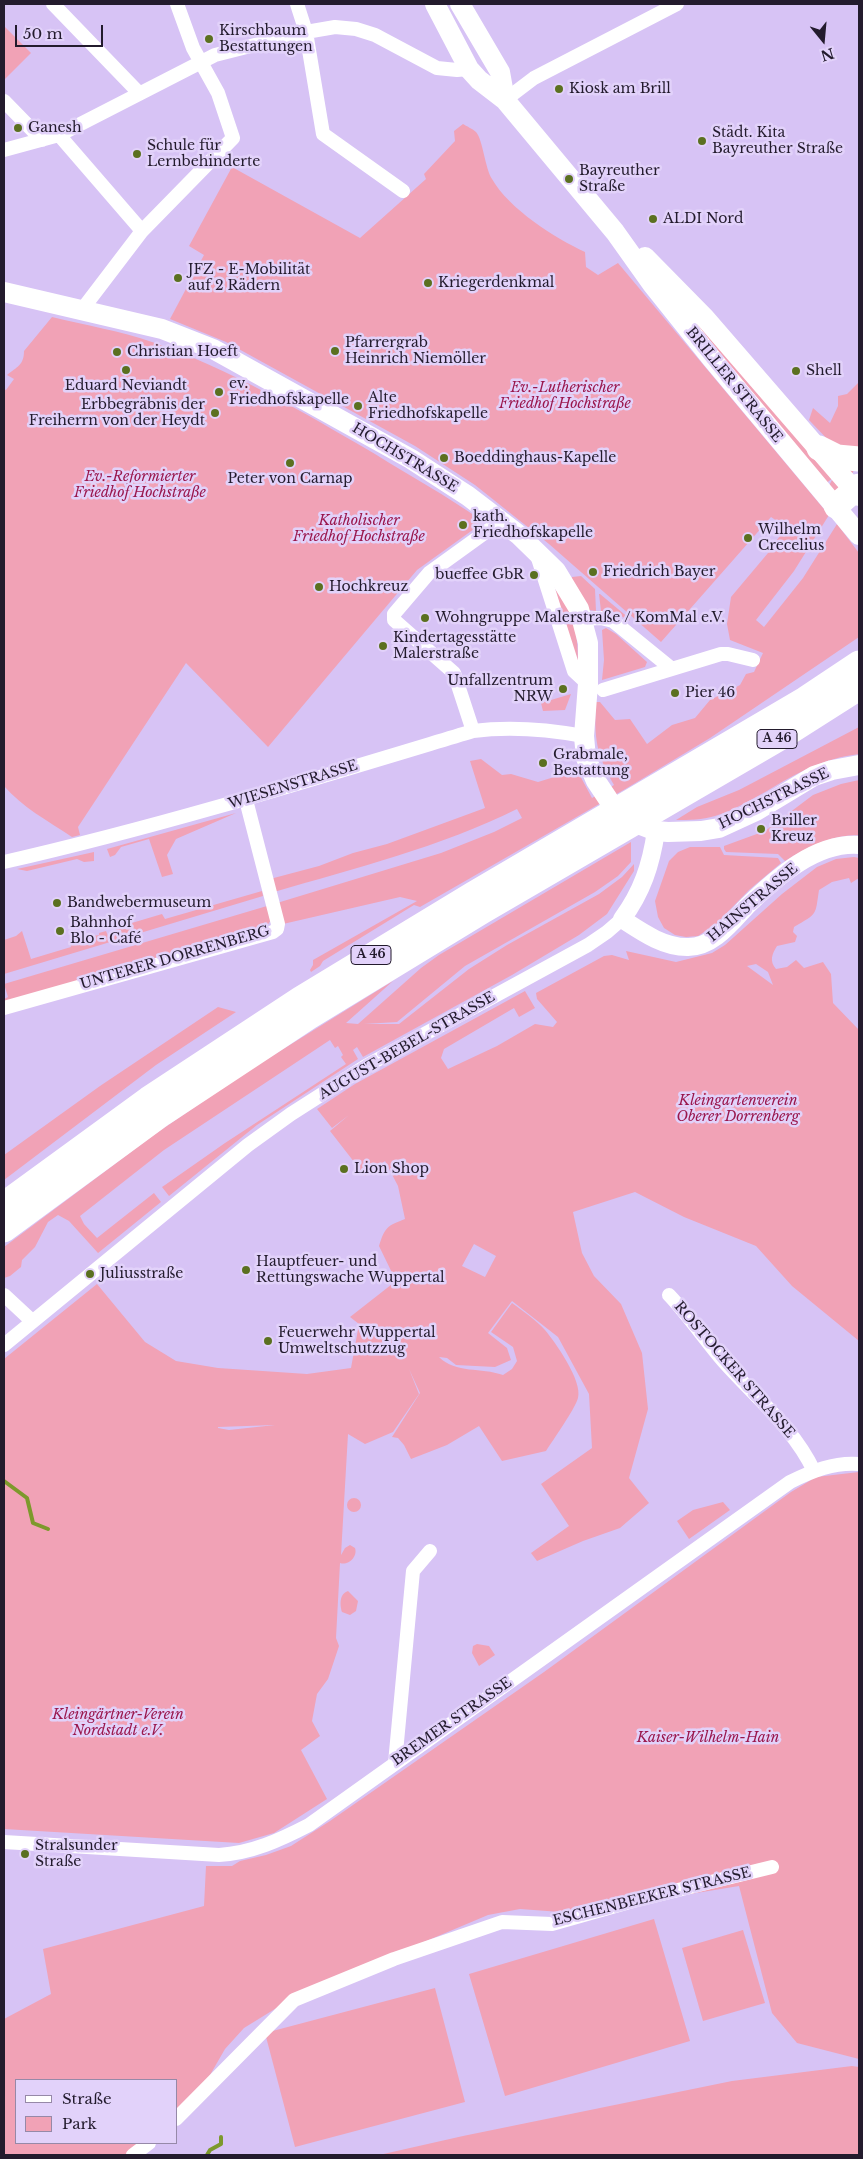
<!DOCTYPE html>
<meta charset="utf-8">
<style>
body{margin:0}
#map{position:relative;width:863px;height:2159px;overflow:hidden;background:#d7c3f5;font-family:"Libre Baskerville",serif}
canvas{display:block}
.frame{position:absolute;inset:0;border:5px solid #231b2d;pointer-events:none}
.legend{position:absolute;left:15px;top:2079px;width:162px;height:65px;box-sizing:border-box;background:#e2d2fa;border:1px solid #9689a8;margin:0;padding:6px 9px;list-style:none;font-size:15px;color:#231b2d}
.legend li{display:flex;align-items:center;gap:10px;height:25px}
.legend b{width:25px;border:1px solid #9689a8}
.north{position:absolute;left:798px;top:15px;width:50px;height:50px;-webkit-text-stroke:4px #e2d2fa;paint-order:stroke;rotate:163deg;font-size:14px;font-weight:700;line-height:20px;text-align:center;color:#231b2d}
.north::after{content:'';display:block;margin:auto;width:18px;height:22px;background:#231b2d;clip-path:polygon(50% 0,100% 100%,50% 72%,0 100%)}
.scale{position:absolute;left:15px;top:25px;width:88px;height:22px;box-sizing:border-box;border:2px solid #231b2d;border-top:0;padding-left:6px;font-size:15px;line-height:18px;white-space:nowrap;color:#231b2d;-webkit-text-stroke:4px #e2d2fa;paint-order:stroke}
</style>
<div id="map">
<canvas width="863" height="2159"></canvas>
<div class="frame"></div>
<ul class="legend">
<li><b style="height:6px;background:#fff"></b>Straße</li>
<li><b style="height:14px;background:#f1a2b6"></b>Park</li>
</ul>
<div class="north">N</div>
<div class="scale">50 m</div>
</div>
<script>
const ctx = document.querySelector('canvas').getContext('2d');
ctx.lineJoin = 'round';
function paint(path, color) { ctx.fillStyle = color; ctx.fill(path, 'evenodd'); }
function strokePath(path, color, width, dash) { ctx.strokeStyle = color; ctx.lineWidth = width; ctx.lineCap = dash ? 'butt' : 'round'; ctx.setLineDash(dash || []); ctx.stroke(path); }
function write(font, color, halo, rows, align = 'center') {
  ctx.font = font + ' "Libre Baskerville",serif'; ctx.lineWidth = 5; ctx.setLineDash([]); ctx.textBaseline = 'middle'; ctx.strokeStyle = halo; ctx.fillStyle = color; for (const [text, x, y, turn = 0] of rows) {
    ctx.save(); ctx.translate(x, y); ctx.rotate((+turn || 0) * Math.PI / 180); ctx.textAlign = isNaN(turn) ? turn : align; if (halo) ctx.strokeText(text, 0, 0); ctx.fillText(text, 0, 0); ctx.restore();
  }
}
const green = new Path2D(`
 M4 26 31 53 4 80Z
 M463 124C466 126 473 129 476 132 483 140 485 168 492 179 509 209 555 238 585 252L586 267 598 275 618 263 829 515 794 571 756 620 764 627 803 578 837 524 859 553V637L710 738 627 788 420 907 414 905 323 961 320 966 311 972 310 970 313 965V960L417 901 400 897 283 924 277 903 441 853 494 832 522 818 517 809C440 847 356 868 274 892L270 879 319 866 353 853 387 844 485 808 470 761 481 759 502 775 511 774 538 782 577 770 592 798 614 785C596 753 594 739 596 702H600L615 720 630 719 647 744 672 725 695 718 710 700 740 685 746 674 754 672 763 653 730 640 727 624 731 597 768 553 786 527 771 517 661 642 549 544 475 485 415 446 226 342 170 319 204 255 189 246 232 167 360 238 426 179 424 174 455 141 454 131Z
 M652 272 799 434 830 442 809 420 813 408 830 423 838 406V396L847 394 859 382V460L834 510 820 503 833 478 825 484Z
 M52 317C85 325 120 331 152 342 230 369 303 412 375 454 410 476 447 496 481 520L474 529 417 570 268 747 186 663 78 827 80 835 72 837C48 821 22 807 4 786V389L6 390 14 379 7 375C17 367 24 365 24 351Z
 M581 576 595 589 596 611 589 610 571 582 572 577Z
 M555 589C576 606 578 640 578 666Z
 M599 594H600L630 619 629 621 615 612 601 611Z
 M606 628 616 634 647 662 645 667 602 680 604 660 602 630Z
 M571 694 565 710 543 711 541 703Z
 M859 727V754C825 758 796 773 767 791 750 800 733 811 715 816 702 820 689 820 676 820L697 807 739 790Z
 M859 780V835C831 835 808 847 785 861L778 854 726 852 724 849V846L765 831 813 795 841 784Z
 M236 813 176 839 167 855 173 874 162 877 149 839 121 847 115 855 110 857 107 849Z
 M631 842V862L618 876 595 892 465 966 397 1022 364 1024H399L469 969 507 945 599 894 622 877 634 864V871L607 914 579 935 512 975 363 1057 357 1047 353 1050 358 1059 257 1125 169 1196 162 1187 165 1185 225 1143 346 1064 341 1057 343 1055 338 1046 335 1048 330 1040 164 1150 80 1216 84 1224 97 1238 154 1193 161 1202 98 1253 69 1221 58 1215 48 1222 35 1247 22 1260 21 1267 10 1276 4 1278V1247L155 1134 251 1069 393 981 346 1023 358 1024 421 968 439 955Z
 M690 847H720L724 855 778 858 781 863 749 890 715 925 698 936 686 937 675 935 664 928 658 917 655 901 669 861 678 852Z
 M94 852V861L84 862 77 859 27 871 17 869Z
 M854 857 859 858V878L851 883 849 878 832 882 819 890C815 916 818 913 794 927L793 932 797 936 795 942 777 946C772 954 769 961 776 969L787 967 796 960 804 968 823 962 831 974 833 1003 859 1030V1341L792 1286 756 1246 684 1217 635 1192 573 1212 582 1253 594 1276 621 1304 642 1353 648 1409 629 1478 649 1503 620 1528 583 1541 537 1561 531 1553 569 1526 541 1484 592 1448 589 1394 558 1337 512 1301 488 1333 507 1348 511 1360 495 1367 456 1365 447 1358 439 1357C456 1374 481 1367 503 1375L512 1369 517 1361 513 1347 491 1332 512 1303C523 1311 536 1320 545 1330 555 1342 583 1381 578 1398 575 1409 553 1440 546 1451L502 1461 479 1426 447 1445 411 1459 404 1445 398 1438 392 1437 420 1393 409 1369 419 1394 393 1432 365 1444 348 1434 341 1555 345 1548 350 1545 355 1548C358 1557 348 1566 340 1563L336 1638 339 1646 328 1679 317 1694 312 1721 320 1736 301 1750 327 1799 274 1833 239 1843 4 1829V1359L97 1284 145 1342 176 1361 218 1368 307 1374 351 1368 359 1324 350 1317 396 1281 379 1246C385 1227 387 1226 405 1219L398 1186 385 1161 365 1176 330 1131 349 1115 332 1128 317 1109 355 1084 525 991 535 1008 519 1017 514 1008 444 1049 441 1058 448 1069 497 1046 535 1024 553 1027 557 1022 537 999 536 993 604 956 612 955 629 960 626 951 676 962 712 953 725 945 782 894 817 867 836 859ZM756 964 768 972 773 985 747 966ZM474 1244 496 1256 485 1277 462 1266ZM275 1425 229 1430 218 1428V1427Z
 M262 891 263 896 4 974V940L16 936 22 931 31 959 71 947 69 940 99 935V933L106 931 108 936 117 933 115 928 162 914 165 919Z
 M267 906 271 920 266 927 4 1003V999L8 997 4 984Z
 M218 1007 236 1012 156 1065 4 1180V1155L100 1086Z
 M859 1472V2059L797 2043 772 2013 739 1886 574 1913 520 1909 488 1915 296 1996 244 2028 225 2049 206 2082 176 2113V2080H16V2143H142L124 2155H4V2019L51 1994 43 1949 204 1906 206 1866H232L240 1861 266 1855 291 1846 330 1821 544 1672 791 1492 816 1477Z
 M347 1505a7 7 0 1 1 14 0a7 7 0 1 1-14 0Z
 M723 1502 730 1510 689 1539 677 1521 693 1510Z
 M348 1591 358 1601 356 1611 350 1615 342 1612C340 1605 339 1594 348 1591Z
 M477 1644 489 1646 495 1655 479 1666 472 1653 473 1646Z
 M654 1919 690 2041 505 2096 469 1974Z
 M743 1930 765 2003 703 2021 682 1948Z
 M435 1988 465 2102 295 2147 265 2033Z
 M852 2066 859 2067V2155H379L463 2136 732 2081Z`);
const stream = new Path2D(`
 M4 1481 27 1498 33 1523 48 1529
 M207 2155 210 2150 221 2144V2137`);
const minor = new Path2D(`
 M53 4 139 93
 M297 4 306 32 323 134 403 191
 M505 100 534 78 677 4
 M4 101 42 140
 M59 135 142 231
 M4 150 59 135 215 55 306 32 335 27 356 29 375 35 437 68 457 70 469 69
 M81 311 142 231 233 138 218 93 193 48 177 4
 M537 555 574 671 588 684
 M583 619 601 618 613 621 672 669
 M603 690 721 654H728L753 660
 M473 731 454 673 394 620V614L429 573 501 521
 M4 862C162 826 317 778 473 731 511 726 546 729 584 736
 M4 1008 273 932 277 929 278 924 246 800
 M4 1295 32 1321
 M669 1295C689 1316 705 1340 724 1362 756 1398 793 1427 814 1471
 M4 1345 248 1145 291 1114 366 1066 588 945 607 932 622 919
 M395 1763 413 1571 430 1551
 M4 1842 219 1855C252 1853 280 1840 309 1825L790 1482C812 1471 834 1462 859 1464
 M176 2119 294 2000 394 1959 502 1922 552 1924 633 1901 772 1867
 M133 2155 149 2143`);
const tertiary = new Path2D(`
 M656 831C651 865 642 892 622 919 642 932 663 947 687 947 713 948 732 922 748 905 777 877 816 842 859 845`);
const secondary = new Path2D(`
 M435 4 469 69 479 80 505 100 615 232 652 284 712 359 859 535
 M460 4 500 72 505 100
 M645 257 705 318 859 496
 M4 292 162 329 213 349 411 459 468 496 519 535 556 571 579 609 588 643V684L584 736 586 758 596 781 610 802 619 811 638 824 656 831 668 832 701 831 719 828 756 811 814 776 832 770 859 765`);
const motorway = new Path2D(`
 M819 448 837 457 859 459
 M836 506 859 486
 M4 1204 148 1099 300 999 473 894 805 699 859 663
 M4 1230 162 1114 309 1017 483 911 782 737 859 688`);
const markers = [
 [209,39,5,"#5b7020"],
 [559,89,5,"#5b7020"],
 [18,128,5,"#5b7020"],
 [702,141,5,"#5b7020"],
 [137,154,5,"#5b7020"],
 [569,179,5,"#5b7020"],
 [653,219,5,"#5b7020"],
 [178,278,5,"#5b7020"],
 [428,283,5,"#5b7020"],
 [335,351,5,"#5b7020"],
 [117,352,5,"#5b7020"],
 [126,370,5,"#5b7020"],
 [796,371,5,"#5b7020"],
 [219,392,5,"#5b7020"],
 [358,406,5,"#5b7020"],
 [215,413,5,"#5b7020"],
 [444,458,5,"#5b7020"],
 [290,463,5,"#5b7020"],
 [463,525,5,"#5b7020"],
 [748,538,5,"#5b7020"],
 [593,572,5,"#5b7020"],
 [534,575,5,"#5b7020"],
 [319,587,5,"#5b7020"],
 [425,618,5,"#5b7020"],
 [383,646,5,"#5b7020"],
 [563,689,5,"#5b7020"],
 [675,693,5,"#5b7020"],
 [543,763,5,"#5b7020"],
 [761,829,5,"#5b7020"],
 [57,903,5,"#5b7020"],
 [60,931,5,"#5b7020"],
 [344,1169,5,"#5b7020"],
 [246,1270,5,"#5b7020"],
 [90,1274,5,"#5b7020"],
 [268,1341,5,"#5b7020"],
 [25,1854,5,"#5b7020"]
];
const shields = [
 [777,739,40],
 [371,955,40]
];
const shieldNames = [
 ["A 46",777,739],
 ["A 46",371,955]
];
const poiNames = [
 ["Kirschbaum",219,31],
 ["Bestattungen",219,47],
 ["Kiosk am Brill",569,89],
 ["Ganesh",28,128],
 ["Städt. Kita",712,133],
 ["Bayreuther Straße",712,149],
 ["Schule für",147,146],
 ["Lernbehinderte",147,162],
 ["Bayreuther",579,171],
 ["Straße",579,187],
 ["ALDI Nord",663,219],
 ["JFZ - E-Mobilität",188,270],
 ["auf 2 Rädern",188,286],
 ["Kriegerdenkmal",438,283],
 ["Pfarrergrab",345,343],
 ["Heinrich Niemöller",345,359],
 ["Christian Hoeft",127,352],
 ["Shell",806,371],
 ["ev.",229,384],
 ["Friedhofskapelle",229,400],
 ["Eduard Neviandt",126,386,"center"],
 ["Alte",368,398],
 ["Friedhofskapelle",368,414],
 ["Erbbegräbnis der",205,405,"right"],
 ["Freiherrn von der Heydt",205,421,"right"],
 ["Boeddinghaus-Kapelle",454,458],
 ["Peter von Carnap",290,479,"center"],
 ["kath.",473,517],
 ["Friedhofskapelle",473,533],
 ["Wilhelm",758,530],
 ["Crecelius",758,546],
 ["Friedrich Bayer",603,572],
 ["bueffee GbR",524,575,"right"],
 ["Hochkreuz",329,587],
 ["Wohngruppe Malerstraße / KomMal e.V.",435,618],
 ["Kindertagesstätte",393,638],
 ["Malerstraße",393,654],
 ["Unfallzentrum",553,681,"right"],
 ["NRW",553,697,"right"],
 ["Pier 46",685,693],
 ["Grabmale,",553,755],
 ["Bestattung",553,771],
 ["Briller",771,821],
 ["Kreuz",771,837],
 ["Bandwebermuseum",67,903],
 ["Bahnhof",70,923],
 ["Blo - Café",70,939],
 ["Lion Shop",354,1169],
 ["Hauptfeuer- und",256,1262],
 ["Rettungswache Wuppertal",256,1278],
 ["Juliusstraße",100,1274],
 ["Feuerwehr Wuppertal",278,1333],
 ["Umweltschutzzug",278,1349],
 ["Stralsunder",35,1846],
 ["Straße",35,1862]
];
const streetNames = [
 ["BRILLER STRASSE",734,385,51],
 ["HOCHSTRASSE",405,458,31],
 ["WIESENSTRASSE",293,785,-17],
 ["HOCHSTRASSE",774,799,-26],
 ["HAINSTRASSE",753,903,-40],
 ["UNTERER DORRENBERG",175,958,-16],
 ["AUGUST-BEBEL-STRASSE",407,1046,-30],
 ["ROSTOCKER STRASSE",734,1370,49],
 ["BREMER STRASSE",452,1722,-35],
 ["ESCHENBEEKER STRASSE",652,1897,-14]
];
const parkNames = [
 ["Ev.-Lutherischer",565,388],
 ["Friedhof Hochstraße",565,404],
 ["Ev.-Reformierter",140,477],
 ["Friedhof Hochstraße",140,493],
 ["Katholischer",359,521],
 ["Friedhof Hochstraße",359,537],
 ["Kleingartenverein",738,1101],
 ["Oberer Dorrenberg",738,1117],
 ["Kleingärtner-Verein",118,1715],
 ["Nordstadt e.V.",118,1731],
 ["Kaiser-Wilhelm-Hain",708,1738]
];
paint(green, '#f1a2b6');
strokePath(stream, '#7d992c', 4);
strokePath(minor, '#fff', 14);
strokePath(tertiary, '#fff', 18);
strokePath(secondary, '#fff', 20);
strokePath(motorway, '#fff', 25);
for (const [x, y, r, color] of markers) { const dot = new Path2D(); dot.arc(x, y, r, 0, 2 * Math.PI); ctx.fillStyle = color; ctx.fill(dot); strokePath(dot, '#e2d2fa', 2); }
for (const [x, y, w] of shields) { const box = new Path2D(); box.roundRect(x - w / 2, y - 9.5, w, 19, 4); ctx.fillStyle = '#e2d2fa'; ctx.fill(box); strokePath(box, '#231b2d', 1); }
write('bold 12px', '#231b2d', null, shieldNames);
write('14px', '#231b2d', '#e2d2fa', poiNames, 'left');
write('14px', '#231b2d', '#e2d2fa', streetNames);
write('italic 14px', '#9a174d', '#e2d2fa', parkNames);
</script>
